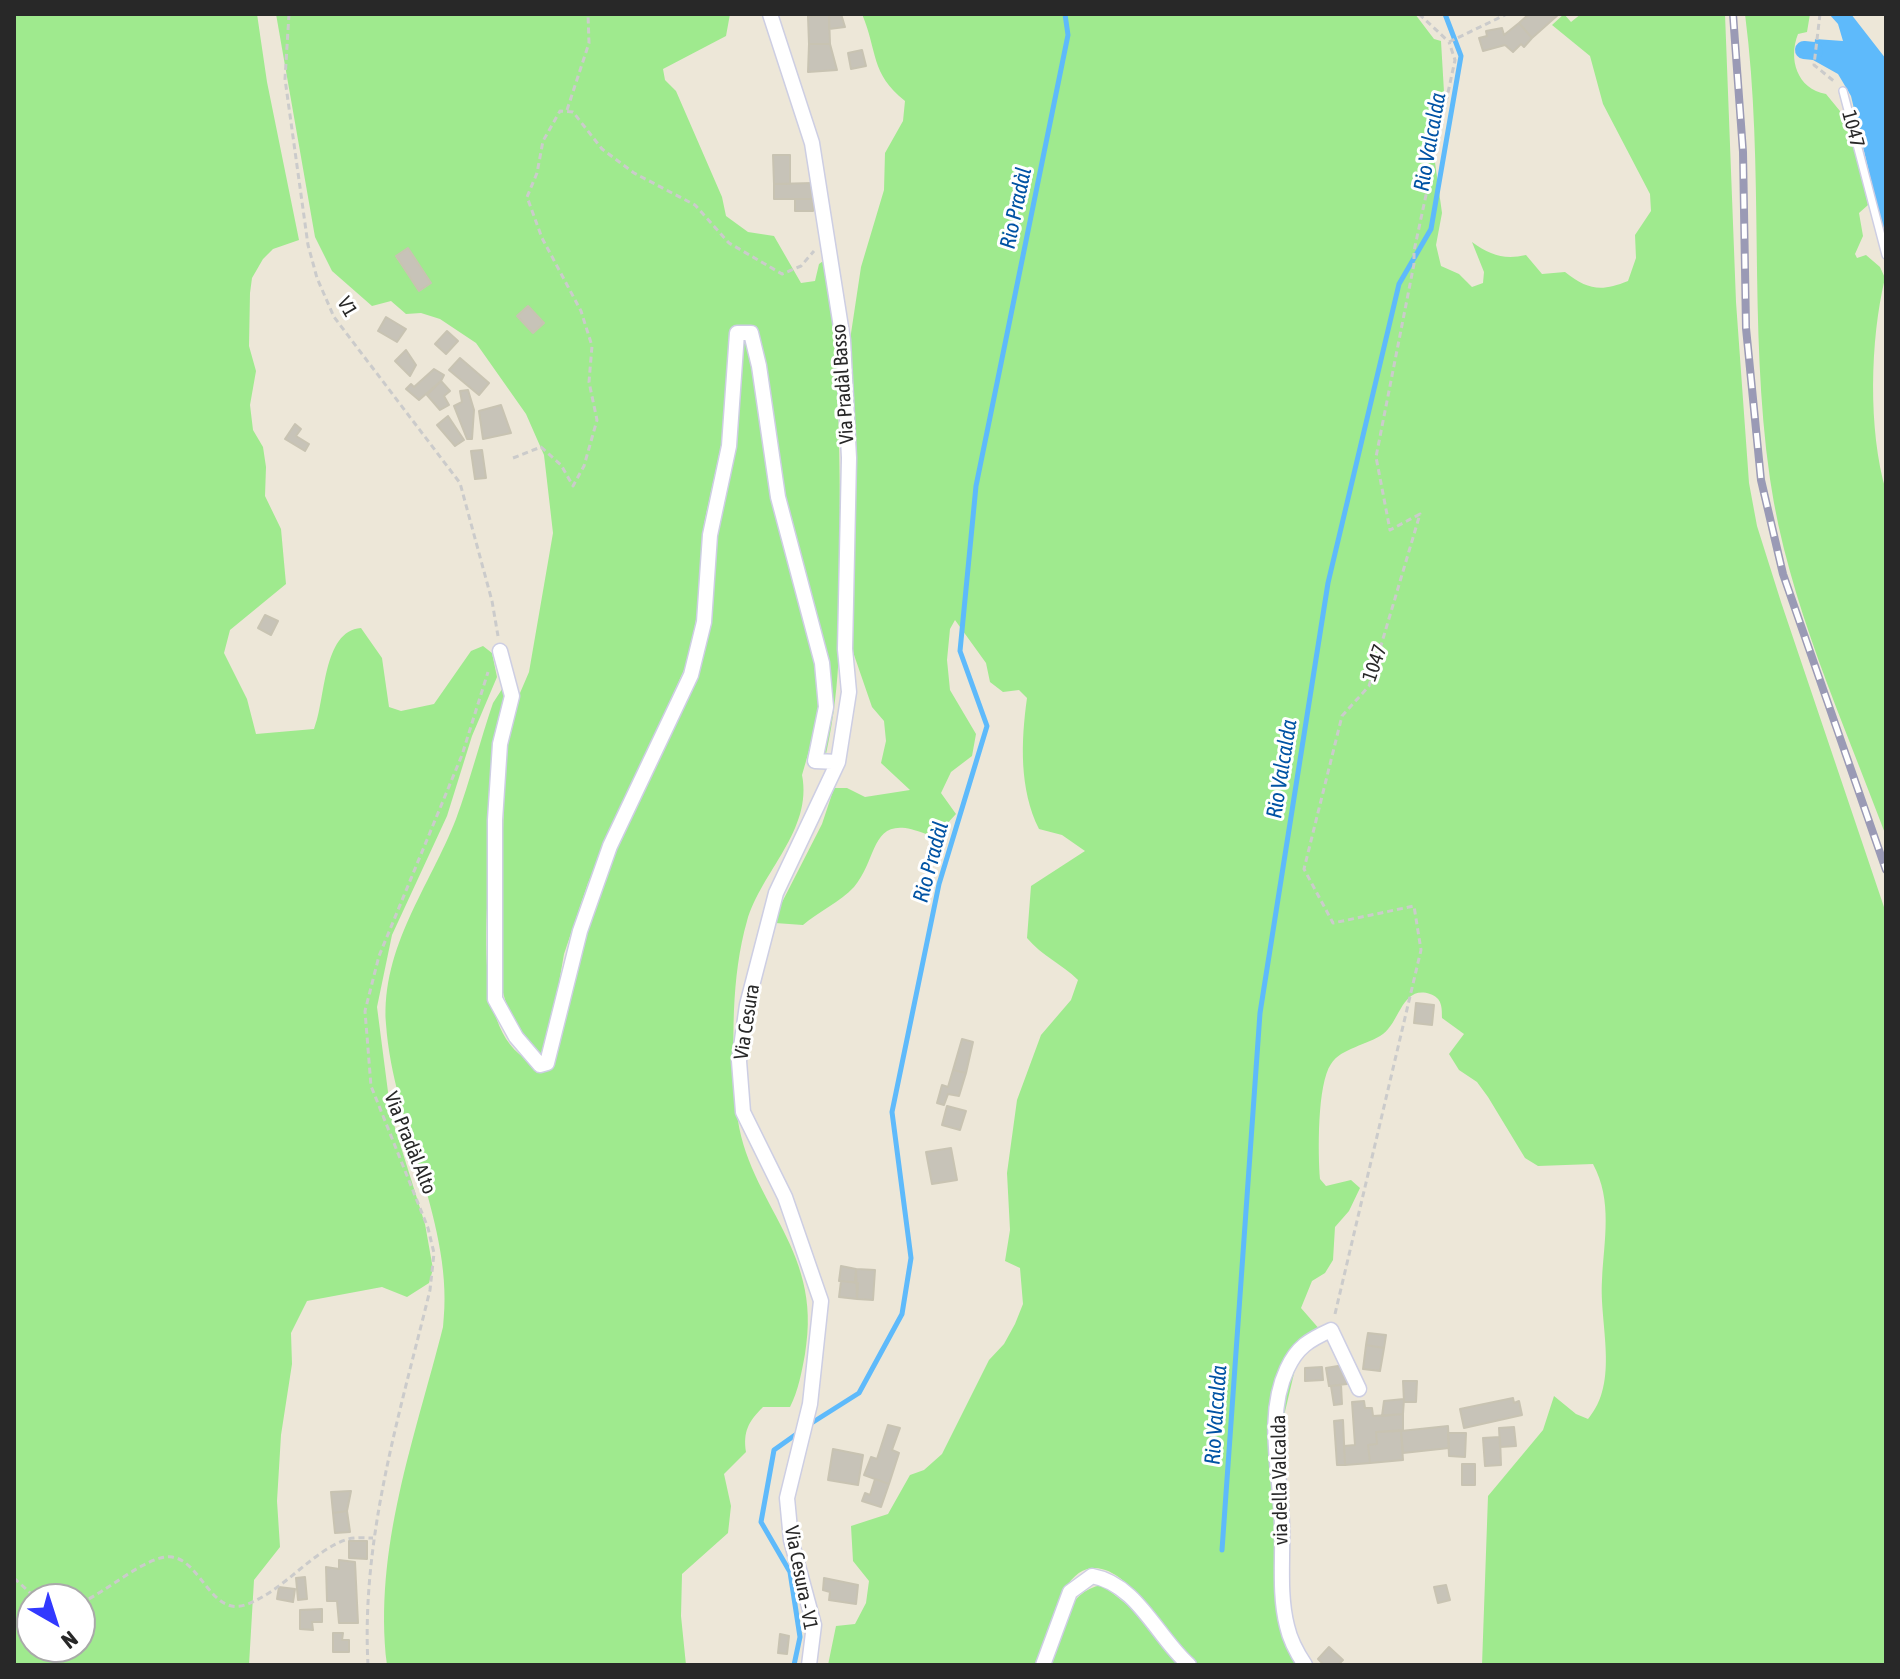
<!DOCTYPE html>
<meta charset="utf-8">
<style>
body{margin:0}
#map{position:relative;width:1900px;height:1679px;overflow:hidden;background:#ede7d8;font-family:"Asap Condensed",sans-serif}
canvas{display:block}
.frame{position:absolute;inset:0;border:16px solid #282828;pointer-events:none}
.north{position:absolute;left:16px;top:1583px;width:80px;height:80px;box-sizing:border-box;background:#fff;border:2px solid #a9a9a9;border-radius:50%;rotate:141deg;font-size:22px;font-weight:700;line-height:32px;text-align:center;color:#282828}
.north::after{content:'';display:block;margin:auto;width:28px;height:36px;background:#3239ff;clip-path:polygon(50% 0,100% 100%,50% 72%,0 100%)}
</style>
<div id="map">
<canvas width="1900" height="1679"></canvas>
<div class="frame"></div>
<div class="north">N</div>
</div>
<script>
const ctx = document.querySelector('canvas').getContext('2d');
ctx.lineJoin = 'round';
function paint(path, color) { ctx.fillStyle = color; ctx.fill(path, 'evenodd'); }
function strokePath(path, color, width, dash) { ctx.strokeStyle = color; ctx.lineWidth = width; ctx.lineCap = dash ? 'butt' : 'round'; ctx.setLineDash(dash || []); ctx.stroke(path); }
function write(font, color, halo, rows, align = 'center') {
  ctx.font = font + ' "Asap Condensed",sans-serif'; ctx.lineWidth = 6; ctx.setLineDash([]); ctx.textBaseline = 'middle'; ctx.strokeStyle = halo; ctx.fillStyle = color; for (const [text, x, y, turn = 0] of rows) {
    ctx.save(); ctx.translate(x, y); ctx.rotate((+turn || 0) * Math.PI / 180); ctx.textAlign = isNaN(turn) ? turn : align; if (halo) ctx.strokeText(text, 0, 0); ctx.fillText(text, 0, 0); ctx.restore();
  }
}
const green = new Path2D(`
 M14 14H257L267 82 299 240 273 249 263 259 252 278 250 293 249 346 256 371 250 405 253 430 263 447 266 467 265 496 281 529 286 584 230 630 224 653 247 699 256 734 314 729C326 700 322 631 361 628L382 658 389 707 401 711 434 704 471 651 483 646 492 653 497 677 472 736 447 816 392 935 377 1007 391 1115 425 1224 433 1269 429 1283 407 1297 382 1287 307 1301 291 1333 292 1364 281 1435 277 1501 280 1547 254 1580 249 1665H14ZM80 1599V1647H32V1599Z
 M276 14H730L726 36 663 69 665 80 676 91 722 197 726 216 748 232 774 236 801 283 815 281 819 264 826 259C839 355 840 449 840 546 840 619 842 683 826 754L822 745 831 703 828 655 792 536 761 346 748 326 741 325 729 340 722 441 704 524 698 609 688 661 588 883 564 954 549 1040 541 1057C516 1035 504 1004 498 971L506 744 517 700 529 672 553 533 544 455 526 414 476 343 440 319 421 313 406 314 391 301 372 306 332 271 315 237ZM408 248 431 283 420 291 396 257Z
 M862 14H1415L1434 39 1441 41 1444 92 1433 148 1442 213 1436 245 1441 266 1459 274 1472 287 1483 283 1484 272 1472 242C1490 255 1504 260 1526 255L1542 274 1565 272C1588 290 1601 292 1628 281L1636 258 1635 235 1651 211 1650 194 1603 104 1590 56 1552 25 1564 14 1571 22 1581 14H1725L1736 302 1749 483 1757 526 1781 602 1886 913V1665H1482L1488 1496 1543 1430 1554 1396 1576 1414 1588 1419C1620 1382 1599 1324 1602 1280 1604 1240 1613 1201 1593 1164L1538 1166 1525 1158 1488 1097 1477 1082 1459 1070 1449 1054 1464 1034 1442 1018C1442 1007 1442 998 1430 994 1402 985 1400 1022 1383 1034 1368 1045 1341 1048 1331 1064 1317 1084 1318 1154 1320 1179L1326 1186 1351 1180 1360 1188 1349 1211 1335 1227 1333 1260 1325 1273 1312 1281 1301 1308 1321 1331 1296 1365 1283 1420 1281 1456 1282 1588 1305 1665H1197C1167 1640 1107 1519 1064 1590 1051 1612 1048 1641 1038 1665H828L836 1626 855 1624 866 1603 869 1581 853 1561 851 1526 888 1514 910 1475 924 1470 942 1454 989 1360 1004 1344 1015 1324 1023 1304 1020 1268 1005 1261 1010 1230 1007 1173 1017 1100 1041 1035 1071 1000 1078 980C1062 964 1042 956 1027 938L1031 886 1085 851 1062 835 1039 829C1019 789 1021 741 1027 698L1019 690 1003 692 990 682 986 663 955 620 950 629 947 660 950 690 976 734 972 756 951 772 941 793 956 814 944 827 926 834C869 811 880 856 854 887 840 902 818 912 803 925L775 923V916L822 824 834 788H847L865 797 910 790 881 763 886 741 884 721 872 707 853 652 850 340 861 267 884 190 885 153 903 121 905 101C870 73 878 52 862 14Z
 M1745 14H1810L1807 32 1798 34C1788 59 1797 89 1826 94L1849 122 1868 205 1859 213 1863 236 1855 254 1857 258 1866 255 1880 267 1885 278C1870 340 1868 430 1886 491V836C1843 720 1788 602 1770 479 1748 325 1765 168 1745 14Z
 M743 340 749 349 781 539 814 648 821 709 802 775C813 830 761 872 747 921 731 977 732 1044 736 1102 741 1200 825 1244 805 1354 802 1371 798 1392 790 1407H763C748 1422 743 1432 746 1452L724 1474 731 1506 728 1533 682 1574 681 1616 686 1665H387C373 1549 415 1438 443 1327 456 1227 393 1125 386 1024 381 947 430 886 456 819 470 781 480 741 493 703L504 686 505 697C489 747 491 803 490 855 488 913 467 1059 552 1067L560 1043 576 957 614 854 678 716 734 443Z
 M1102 1585 1134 1610 1179 1665H1048C1059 1634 1065 1591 1102 1585Z`);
const water = new Path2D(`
 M1829 14H1851L1886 59V244L1851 96 1838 74 1813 60 1815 39 1843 41 1838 24Z`);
const stream = new Path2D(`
 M810 1424 859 1393 902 1314 911 1258 892 1112 939 884 987 726 960 651 976 486 1068 35 1065 14
 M1222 1550 1260 1013 1328 583 1399 284 1431 229 1461 56 1445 14
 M794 1665 800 1637 790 1572 761 1522 774 1450 798 1433`);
const canal = new Path2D(`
 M1804 50 1814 51`);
const building = new Path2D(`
 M841 14 845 27 829 29V15Z
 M1529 14H1559L1532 38 1519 23Z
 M829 15 830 44H809L808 16Z
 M1519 23 1532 38 1524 47 1521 44 1513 52 1505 45 1483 51 1479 38 1487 36 1486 31 1502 28 1504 35Z
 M809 44H830L837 70 808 72Z
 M862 50 866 66 851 69 848 53Z
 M773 155H790V184H774Z
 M813 183V199H774V184Z
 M795 199H813V211H795Z
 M408 248 431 283 419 291 396 256Z
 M528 306 544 323 533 333 517 316Z
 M386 317 406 329 397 342 378 331Z
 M447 331 458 341 446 354 435 344Z
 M406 350 416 365 410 376 395 361Z
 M460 358 489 383 479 395 449 370Z
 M434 369 444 375 441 381 419 400 406 389 411 384 414 387Z
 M441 381 450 391 444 396 449 405 440 410 427 395Z
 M468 390 474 410 472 439H467L454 406 462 402 460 391Z
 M501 405 511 433 483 439 479 411Z
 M448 416 464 440 455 446 437 425Z
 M295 424 301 429 296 436 309 444 305 451 285 439Z
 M482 450 486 478 475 479 471 451Z
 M265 615 278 621 271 635 258 628Z
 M1416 1003 1434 1005 1432 1025 1414 1023Z
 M962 1039 973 1042 966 1073 953 1070Z
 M953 1070 966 1073 959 1096 948 1094 944 1105 937 1103 942 1085 948 1087Z
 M947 1106 966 1111 960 1130 942 1125Z
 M951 1148 957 1180 932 1184 926 1152Z
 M841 1266 856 1269 855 1282 839 1281Z
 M856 1269 875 1270 873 1300 857 1299Z
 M841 1281 858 1283 857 1299 839 1297Z
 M1368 1333 1386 1335 1384 1348 1366 1345Z
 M1366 1345 1384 1348 1380 1371 1363 1369Z
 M1344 1365 1347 1384 1329 1386 1326 1368Z
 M1322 1367 1323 1380 1305 1381V1368Z
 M1403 1381H1417L1416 1402H1404Z
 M1341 1385 1342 1404 1334 1405 1331 1386Z
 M1513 1398 1514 1403 1519 1401 1522 1415 1464 1428 1460 1409Z
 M1404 1399 1403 1414 1382 1416 1384 1401Z
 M1364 1401 1365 1408H1372L1373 1416 1403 1414V1430L1376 1432 1377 1444 1368 1445 1370 1463 1345 1465 1344 1446 1355 1445 1352 1402Z
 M1343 1420 1345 1465H1337L1334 1421Z
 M888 1425 900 1428 892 1450 899 1453 889 1484 864 1475 871 1457 877 1459Z
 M1448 1426 1449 1448 1403 1453 1401 1431Z
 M1514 1427 1516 1446 1500 1447 1499 1428Z
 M1401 1431 1403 1460 1370 1463 1368 1445 1377 1444 1376 1432Z
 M1448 1433H1466L1465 1457 1449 1456Z
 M1500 1437 1501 1465 1485 1466 1483 1438Z
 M833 1449 863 1455 858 1485 828 1480Z
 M1462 1464H1475V1485H1462Z
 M875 1479 889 1484 881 1507 862 1501 865 1493 870 1495Z
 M351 1491 347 1511 333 1513 331 1492Z
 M347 1511 350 1532 335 1533 333 1513Z
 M349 1541H367V1559L349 1558Z
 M339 1560 355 1562 358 1623H339L337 1601H327L326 1567 339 1569Z
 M305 1577 307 1599 298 1600 296 1578Z
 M824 1578 858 1585 856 1604 829 1600 830 1592 823 1590Z
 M1446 1585 1450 1600 1438 1603 1434 1587Z
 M279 1587 295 1589 293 1602 277 1599Z
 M322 1609V1622H312L313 1630 300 1629V1610Z
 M333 1633H343L342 1640H349V1652H333Z
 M780 1634 789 1636 787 1654 778 1653Z
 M1329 1647 1343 1660 1338 1665H1324L1318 1659Z`);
const path = new Path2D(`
 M289 14 285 79 308 245 317 278 334 317 460 483 492 601 498 636
 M1419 14 1448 41
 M1820 14 1814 65 1835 82
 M1449 42 1507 14
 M567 110 589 43 588 14
 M513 458 541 447 561 465 573 486 584 466 597 420 589 382 592 346 581 311 542 238 527 197 537 173 543 141 560 111 573 112 602 149 634 173 695 205 729 243 782 274 801 266 814 251
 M1335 1314 1421 950 1414 906 1333 923 1304 869 1342 716 1369 686 1420 514 1390 530 1376 457 1414 264V251L1455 60 1449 42
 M14 1578 37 1599
 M80 1603C106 1593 147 1554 172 1557 201 1561 211 1616 245 1605 283 1592 314 1549 348 1539 356 1537 366 1538 373 1538
 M368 1665C361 1537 400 1413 430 1290L434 1253 428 1228 371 1086 365 1011 379 956 462 755 488 672`);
const service = new Path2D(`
 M1843 91 1886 255`);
const minor = new Path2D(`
 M770 14 812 143 843 340 849 458 845 649 849 692 838 762 776 893 747 1005 739 1061 743 1112 785 1197 821 1301 810 1404 787 1498 791 1540 814 1625 809 1665
 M500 651 512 696 500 744 495 820V999L516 1037 540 1065 547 1063 580 931 610 846 691 675 704 622 710 535 729 446 737 333H751L759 366 778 497 822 663 826 707 815 761 838 762
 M1043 1665 1070 1592 1092 1576C1137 1584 1157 1637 1189 1665
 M1305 1665C1297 1653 1290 1640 1287 1626 1279 1595 1283 1560 1282 1528 1282 1477 1264 1418 1287 1369 1297 1347 1309 1340 1331 1330L1359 1389`);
const rail = new Path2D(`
 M1733 14 1743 152 1746 328 1761 480 1783 574 1886 870`);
const streetNames = [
 ["1047",1853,129,75],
 ["V1",347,307,60],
 ["Via Pradàl Basso",843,384,-94],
 ["1047",1375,663,-71],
 ["Via Cesura",747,1022,-81],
 ["Via Pradàl Alto",410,1143,68],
 ["via della Valcalda",1280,1480,-91],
 ["Via Cesura - V1",801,1578,79]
];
const waterNames = [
 ["Rio Valcalda",1430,142,-80],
 ["Rio Pradàl",1016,208,-78],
 ["Rio Valcalda",1282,769,-81],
 ["Rio Pradàl",931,862,-75],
 ["Rio Valcalda",1216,1415,-86]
];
paint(green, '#9fea8e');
paint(water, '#5ebafb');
strokePath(stream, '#5ebafb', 5);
strokePath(canal, '#5ebafb', 18);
paint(building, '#c7c3b8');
strokePath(building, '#c8c3b2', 2);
strokePath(service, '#cdcee3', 10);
strokePath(minor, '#cdcee3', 17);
strokePath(path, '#cbcbcb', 3, [6, 4]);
strokePath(service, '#fff', 7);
strokePath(minor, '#fff', 14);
strokePath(rail, '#9a9ab5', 8);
strokePath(rail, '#fff', 5, [15]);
write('20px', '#282828', '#fff', streetNames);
write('italic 22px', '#0053a4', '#fff', waterNames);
</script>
